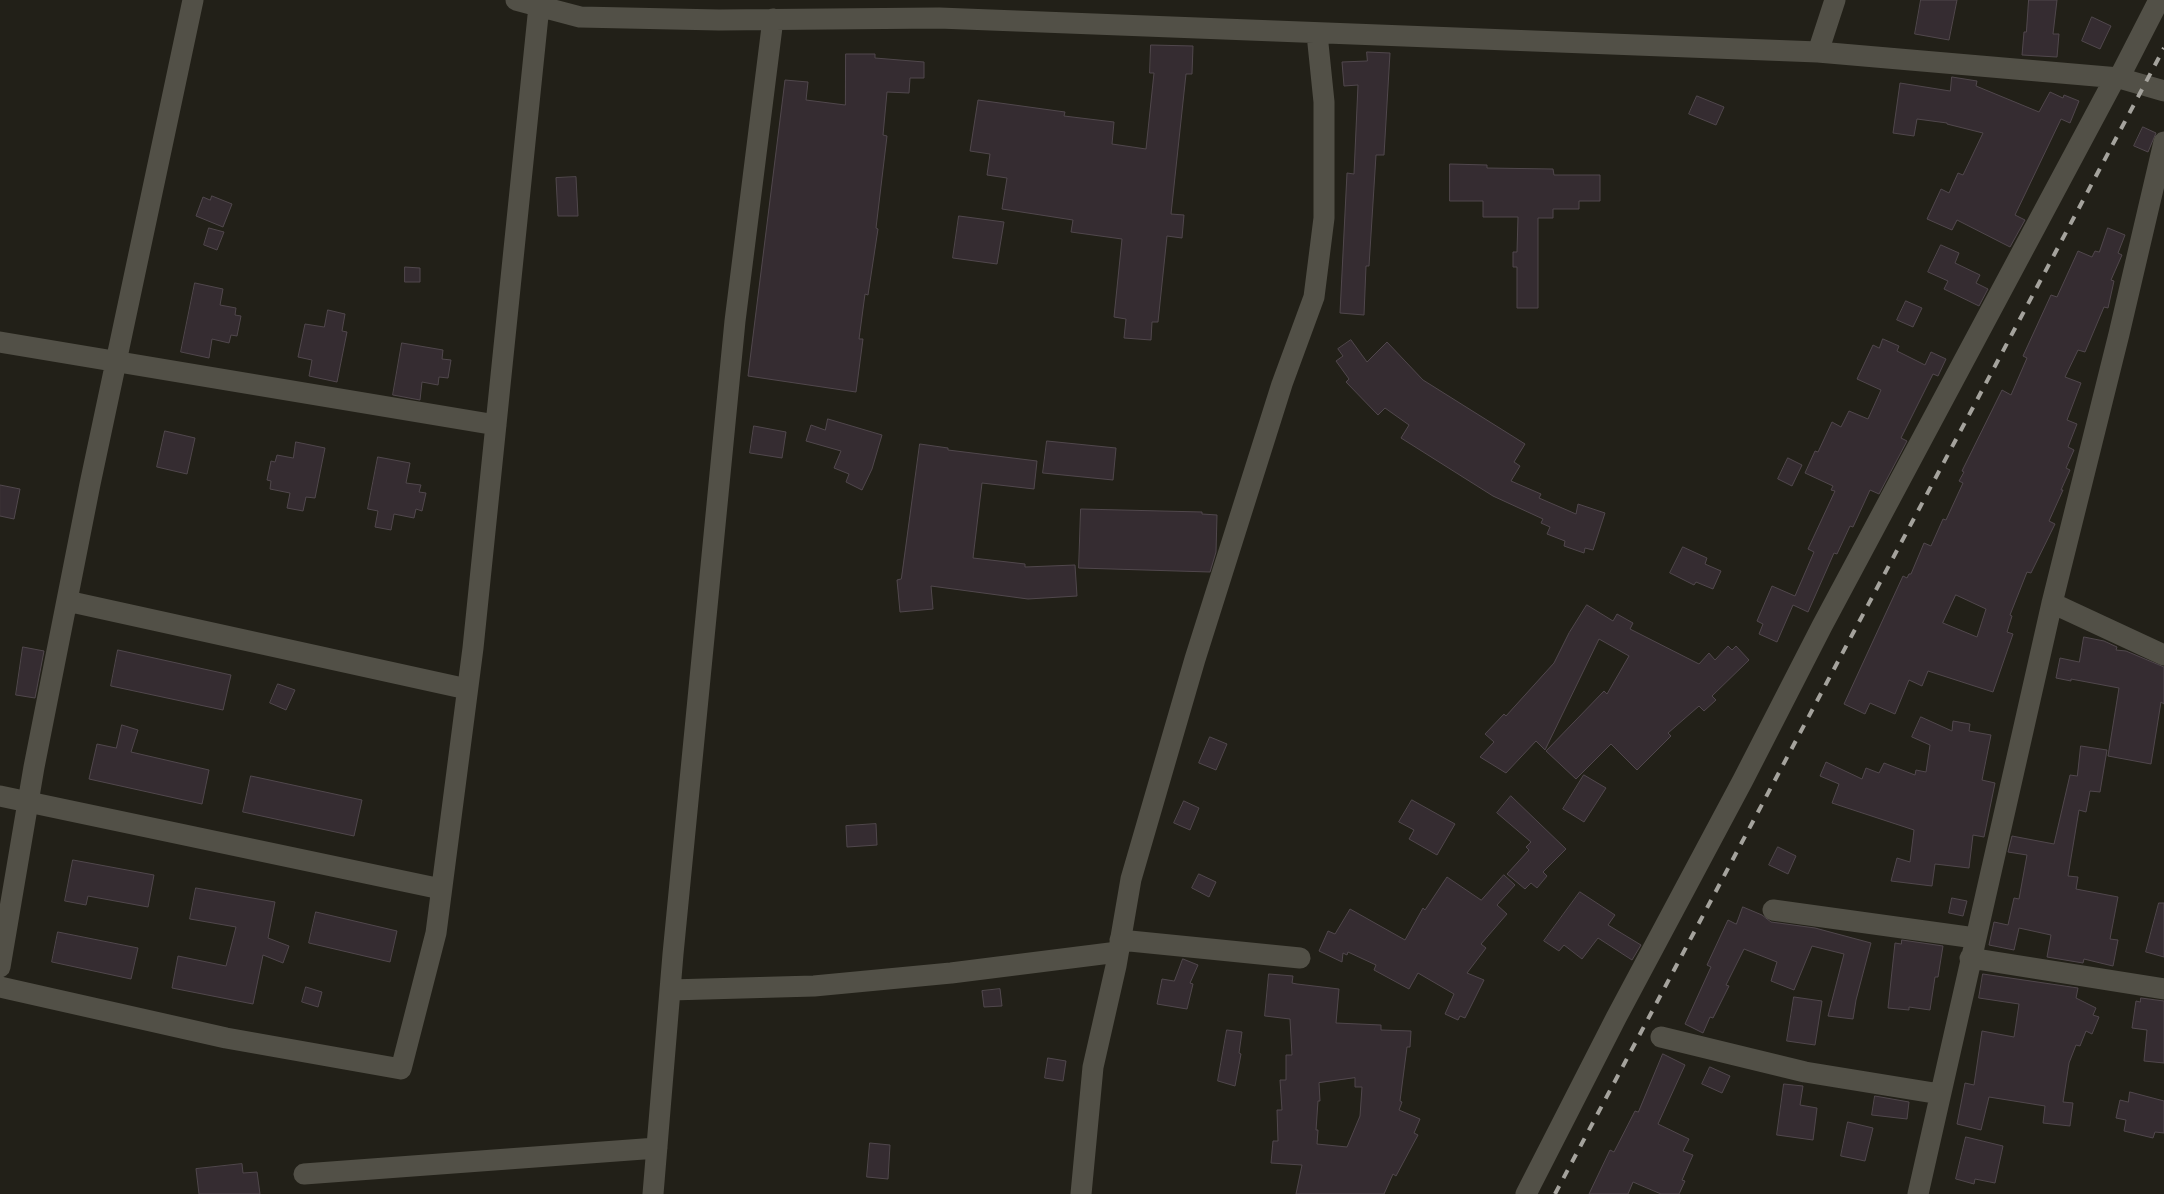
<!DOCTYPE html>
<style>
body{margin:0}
canvas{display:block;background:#222018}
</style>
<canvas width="2164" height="1194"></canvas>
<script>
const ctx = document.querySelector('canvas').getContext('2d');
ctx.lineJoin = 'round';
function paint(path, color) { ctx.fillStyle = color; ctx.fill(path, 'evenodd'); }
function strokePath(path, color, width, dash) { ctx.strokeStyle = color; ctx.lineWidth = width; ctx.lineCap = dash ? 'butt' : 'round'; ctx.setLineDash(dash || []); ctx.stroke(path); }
const building = new Path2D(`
 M1921 0H1957L1949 40 1915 34Z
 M2029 0H2057L2053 34H2059L2057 57 2022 55 2024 32H2026Z
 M2092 17 2111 26 2100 49 2082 41Z
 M1151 45 1193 46 1192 74H1186L1171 214 1184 215 1182 238 1167 236 1158 322H1152L1151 340 1124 338 1126 319 1114 317 1122 239 1071 232 1073 220 1002 209 1007 178 987 175 990 154 970 151 978 100 1065 112 1064 116 1114 122 1112 144 1146 149 1154 73H1150Z
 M1367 52 1390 53 1384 155H1376L1369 266H1366L1364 315 1340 313 1347 173 1354 174 1358 85 1344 86 1342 62 1367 61Z
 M846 54H875V58L924 62V78H910L909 93 887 92 883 135 887 136 876 228 878 229 868 295 865 294 859 339H863L856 392 748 376 785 80 808 82 806 100 845 105Z
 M1952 77 1977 81 1976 86 2039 112 2050 92 2063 98 2064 95 2079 101 2070 123 2061 119 2015 215 2025 220 2010 247 1957 220 1952 230 1927 219 1941 189 1949 193 1958 173 1963 175 1983 133 1947 124V123L1917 119 1914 136 1893 133 1900 83 1950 91Z
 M1697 96 1724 107 1716 125 1689 114Z
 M2143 127 2156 133 2148 152 2134 146Z
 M1450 164 1487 165V168L1553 169 1554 175H1600V201H1579V209H1553V218H1538V308H1517V267H1513V252H1517L1518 217H1483V201H1450Z
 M576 177 578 216H558L556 178Z
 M212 196 232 204 223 227 196 216 203 197 210 200Z
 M959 216 1004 222 997 264 953 258Z
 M209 228 224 232 217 250 204 245Z
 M2108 228 2125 235 2118 253 2122 255 2111 280 2114 281 2108 308 2104 307 2085 352 2078 350 2065 377 2081 383 2067 420 2077 424 2068 447 2074 450 2066 468 2070 470 2061 490H2063L2049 521 2055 524 2031 573 2027 572 2010 615 2012 616 2007 632 2013 634 1993 692 1928 671 1922 686 1909 680 1895 714 1870 703 1865 714 1844 704 1903 576 1907 578 1909 574H1911L1924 543 1931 546 1943 519 1946 520 1963 483 1959 481 1964 472 1962 471 2002 390 2011 395 2027 358 2023 356 2051 295 2057 297 2078 251 2092 257 2095 251 2099 252ZM1956 595 1986 609 1977 637 1943 623Z
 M1941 245 1959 253 1955 263 1980 275 1976 283 1988 289 1979 306 1944 289 1948 281 1928 272Z
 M405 267 420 268V282H405Z
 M195 283 223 289 220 305 236 308 235 315 241 316 237 336 231 335 229 343 212 339 209 358 181 352Z
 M1906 301 1922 308 1913 327 1897 320Z
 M328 310 345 314 342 331 347 332 337 382 309 376 312 360 298 357 305 324 324 327Z
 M1883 339 1899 346 1897 351 1925 365 1931 352 1946 359 1938 376 1933 374 1901 438 1907 441 1879 494 1870 490 1853 527 1850 526 1837 554 1834 553 1808 612 1793 605 1777 642 1759 634 1763 624 1757 621 1772 586 1795 596 1814 552 1808 549 1835 491 1831 490 1833 486 1805 473 1815 451 1818 452 1832 422 1841 427 1849 411 1868 419 1881 390 1857 379 1873 345 1879 348Z
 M1351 340 1367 362 1387 342 1423 380 1525 444 1514 462 1520 466 1511 481 1541 494 1539 498 1576 514 1578 504 1605 513 1593 550 1585 548 1584 553 1564 546 1565 541 1547 534 1550 527 1541 523 1543 519 1493 496 1401 438 1409 425 1385 408 1378 415 1346 382 1349 379 1336 361 1343 356 1338 349Z
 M402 343 443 350 442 359 451 360 448 378 439 377 438 385 422 382 420 400 393 395Z
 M828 419 882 435 872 469 862 490 846 482 849 474 834 468 841 451 806 441 811 425 825 430Z
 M754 426 786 432 782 458 750 453Z
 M165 431 195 438 187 474 157 467Z
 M1047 441 1116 448 1113 480 1043 473Z
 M296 442 325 448 315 498 306 497 303 511 287 508 290 493 270 489 271 481 267 480 271 461 275 462 277 455 293 458Z
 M920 444 948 448V450L1037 461 1034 489 982 483 973 558 1025 564V567L1075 565 1077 596 1028 599 931 586 933 609 900 612 897 580 901 579Z
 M378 457 410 463 406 483 421 485 419 492 426 493 422 511 416 509 414 518 394 514 391 530 375 527 378 511 368 509Z
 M1788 458 1802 465 1792 486 1778 479Z
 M0 485 20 489 14 519 0 516Z
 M1081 509 1202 512V514L1217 515 1216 552 1210 572 1079 568Z
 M1683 547 1707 558 1705 564 1721 571 1713 589 1696 582 1694 585 1670 573Z
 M1587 605 1613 621 1617 614 1633 623 1630 629 1699 664 1709 653 1715 660 1728 646 1732 650 1736 646 1749 660 1712 696 1716 700 1704 711 1699 706 1668 733 1671 736 1637 770 1611 744 1576 779 1546 751 1604 691 1607 694 1629 656 1599 639 1545 750 1536 741 1506 773 1480 757 1494 742 1485 734 1504 714 1506 716 1554 663 1569 633Z
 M2084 637 2104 641 2117 647 2116 650 2126 651 2164 667V704L2161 702 2151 764 2108 756 2119 688 2071 679V681L2056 678 2060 658 2079 662Z
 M23 647 44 651 35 698 16 695Z
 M118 650 231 675 223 710 111 686Z
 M278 684 295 690 286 710 270 703Z
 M1921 717 1952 731 1953 721 1970 724 1969 731 1991 735 1982 780 1995 783 1984 837 1973 835 1969 868 1935 864 1932 886 1891 881 1897 858 1910 862 1914 830 1832 803 1839 784 1820 776 1826 762 1862 779 1866 768 1879 773 1884 763 1915 775 1916 770 1926 772 1930 745 1912 737Z
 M122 725 138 730 131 752 209 770 202 804 89 779 97 744 116 748Z
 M1210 737 1227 744 1216 770 1199 763Z
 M2081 746 2107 750 2100 792 2090 791 2086 812 2079 810 2068 876 2078 877 2076 889 2118 897 2110 939 2118 940 2113 966 2084 959 2083 963 2047 957 2051 935 2019 928 2014 950 1989 945 1994 922 2008 925 2014 898 2019 899 2027 855 2008 852 2012 836 2054 844 2070 775 2077 776Z
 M1584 775 1606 788 1584 822 1563 809Z
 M251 776 362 800 354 836 243 812Z
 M1511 796 1566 849 1543 872 1547 876 1537 888 1531 883 1525 889 1507 874 1529 850 1526 847 1531 842 1497 813Z
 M1412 800 1455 824 1437 855 1409 839 1414 830 1399 822Z
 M1184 801 1199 808 1190 830 1174 823Z
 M876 824 877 845 847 847 846 826Z
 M1778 847 1796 856 1788 874 1769 865Z
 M73 860 154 875 148 907 88 896 86 905 65 901Z
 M1199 874 1216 882 1209 897 1192 888Z
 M1504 875 1515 885 1497 905 1507 914 1481 944 1486 948 1467 973 1484 980 1465 1018 1460 1016 1458 1020 1445 1014 1454 994 1418 973 1409 989 1374 970 1376 965 1348 952 1347 955 1343 953 1342 962 1319 951 1328 931 1335 934 1350 909 1405 940 1423 908 1425 910 1447 877 1481 900Z
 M196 888 275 902 268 938 289 946 283 963 263 955 253 1004 172 988 178 956 226 966 236 927 190 919Z
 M1580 892 1615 915 1608 925 1641 945 1632 960 1598 938 1582 959 1564 945 1559 951 1544 941Z
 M1952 898 1967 901 1963 916 1949 913Z
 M2159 903H2164V957L2146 952Z
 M1743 907 1762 915 1771 922 1815 928 1871 943 1856 1000 1853 1019 1828 1016 1844 954 1812 946 1794 990 1771 981 1777 962 1744 949 1726 985 1729 986 1713 1018 1710 1017 1703 1033 1685 1024 1711 967 1707 965 1728 920 1736 924Z
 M316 912 397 931 390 962 309 943Z
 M58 932 138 948 131 979 52 962Z
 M1902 940 1943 946 1938 977H1935L1930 1010 1909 1007V1010L1888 1008 1895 943 1901 944Z
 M1183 959 1198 965 1190 983 1193 984 1187 1009 1157 1004 1162 979 1174 981Z
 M1269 974 1293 976 1292 983 1297 984 1339 989 1336 1023 1381 1025V1030L1411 1031 1410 1047H1407L1400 1101 1402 1102 1399 1110 1420 1119 1414 1133 1418 1135 1396 1176 1393 1174 1384 1194H1296L1302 1165 1271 1163 1273 1141H1278L1277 1110H1282L1280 1080H1286V1055H1292L1290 1019 1265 1016ZM1355 1078V1087H1362L1360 1116 1347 1147 1317 1144 1318 1130H1316L1318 1101H1320L1319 1083Z
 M1983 974 2078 988 2076 998 2096 1008 2093 1015 2099 1017 2092 1034 2086 1031 2080 1046 2076 1045 2069 1063 2063 1102 2073 1103 2070 1126 2043 1123 2045 1106 1989 1097 1981 1130 1957 1124 1965 1083 1974 1085 1982 1031 2014 1037 2019 1004 1979 998Z
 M306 987 322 992 318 1007 302 1002Z
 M1000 989 1002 1006 984 1007 982 991Z
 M1794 997 1822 1001 1815 1045 1787 1041Z
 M2141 998 2164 1001V1063L2144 1061 2147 1030 2132 1028 2136 1001 2140 1002Z
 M1227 1030 1242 1032 1239 1053 1241 1054 1235 1086 1218 1081Z
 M1663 1054 1685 1065 1658 1124 1689 1139 1683 1151 1693 1155 1682 1180 1685 1181 1679 1194H1661L1633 1182 1628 1194H1589L1610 1150 1614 1152 1635 1111 1638 1112Z
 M1048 1058 1066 1061 1063 1081 1045 1078Z
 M1710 1067 1730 1076 1722 1093 1702 1084Z
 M1784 1084 1803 1086 1800 1105 1817 1108 1813 1140 1777 1135Z
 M2130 1092 2164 1101V1133L2155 1132 2153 1138 2124 1131 2126 1120 2116 1118 2120 1100 2128 1102Z
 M1875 1096 1909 1102 1907 1119 1872 1115Z
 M1848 1122 1873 1128 1865 1161 1841 1156Z
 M1966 1137 2003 1146 1995 1183 1975 1179 1974 1184 1956 1179Z
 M870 1143 890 1145 888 1179 867 1177Z
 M242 1164 243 1173 257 1172 260 1194H199L196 1169Z`);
const minor = new Path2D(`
 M516 0 580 17 719 20 939 18 1818 52 2119 78 2164 91
 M1818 52 1835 0
 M2119 78 2159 0
 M0 342 496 425
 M67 601 467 689
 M2052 603 2164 655
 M0 796 441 889
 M1773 910 1975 938
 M1120 940 1300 958
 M1970 958 2164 989
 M0 967 34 767 90 484 193 0
 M0 987 226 1038 401 1069 436 933 473 648 539 6
 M670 990 814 986 951 973 1118 952
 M1661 1037 1805 1072 1940 1094
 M304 1174 657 1148
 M653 1194 673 954 735 321 773 19
 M1081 1194 1093 1067 1116 966 1131 879 1195 659 1282 384 1314 297 1324 218V102L1317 34
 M1526 1194 1616 1018 1743 780 1822 626 2115 78
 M1918 1194 2052 603 2119 334 2164 142`);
const rail = new Path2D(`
 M1555 1194 2164 48`);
paint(building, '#352c31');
strokePath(building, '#50474c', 1);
strokePath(minor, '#525047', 21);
strokePath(rail, '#a5a39d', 4, [9, 9]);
</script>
